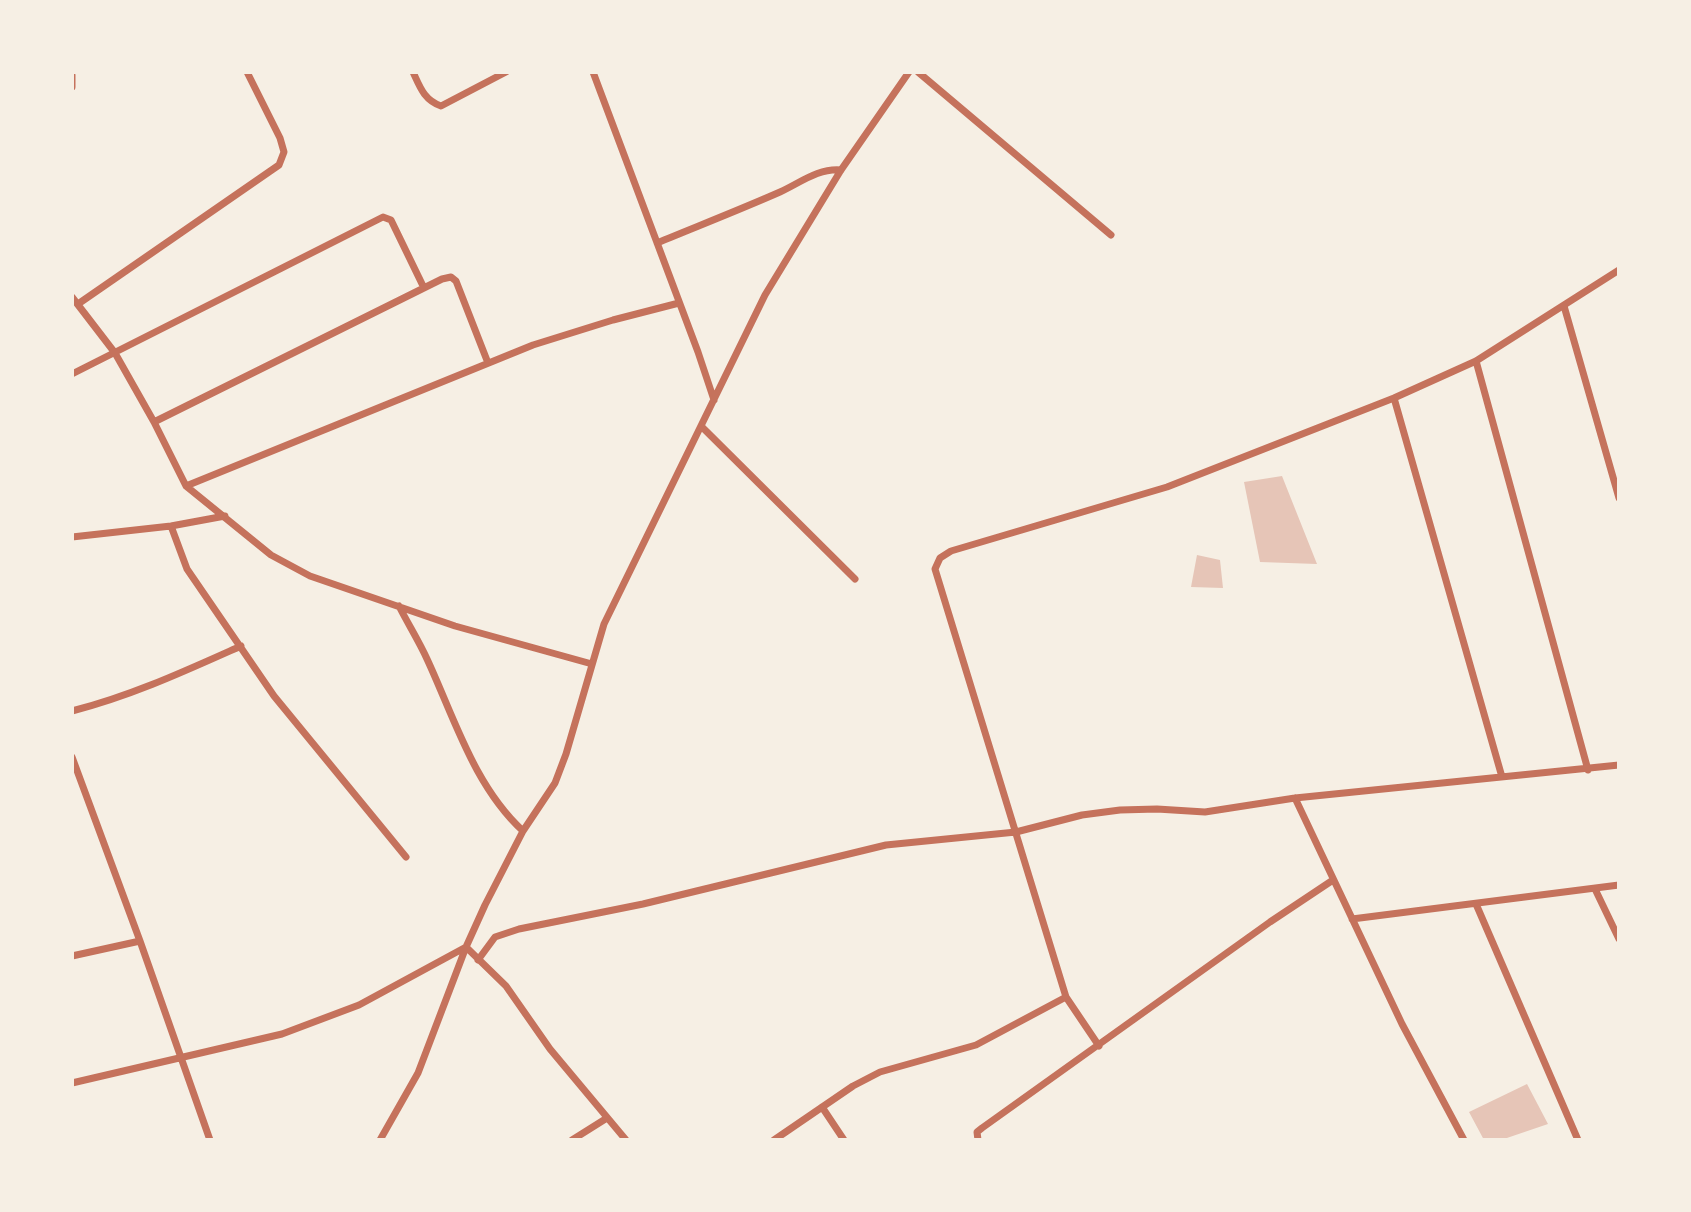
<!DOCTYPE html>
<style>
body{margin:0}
#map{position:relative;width:1691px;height:1212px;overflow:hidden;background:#f6efe4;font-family:"PT Sans",sans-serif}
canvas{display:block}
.frame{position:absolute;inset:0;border:74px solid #f6efe4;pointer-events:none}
</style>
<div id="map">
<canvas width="1691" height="1212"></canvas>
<div class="frame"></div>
</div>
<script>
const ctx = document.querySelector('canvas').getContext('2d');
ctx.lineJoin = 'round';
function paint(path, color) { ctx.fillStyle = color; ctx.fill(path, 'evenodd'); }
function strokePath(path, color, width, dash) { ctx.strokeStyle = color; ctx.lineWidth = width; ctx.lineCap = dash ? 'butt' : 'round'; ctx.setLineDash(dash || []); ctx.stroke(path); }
const building = new Path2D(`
 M1282 476 1317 564 1260 562 1244 482Z
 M1197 555 1220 560 1223 588 1191 587Z
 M1527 1084 1548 1124 1501 1140H1484L1469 1112Z`);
const minor = new Path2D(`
 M413 72C420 87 424 100 441 106L506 72
 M593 72 698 352 714 400
 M918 72 1111 235
 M72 75V87
 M657 243C698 226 739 210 780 192 800 183 818 168 841 170
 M72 297 115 353 154 422 186 486 271 555 310 576 455 626 592 664
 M78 304 279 165 284 152 280 138 247 72
 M1564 306 1619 498
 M1476 361 1588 770
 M72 374 383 217 391 220 424 288
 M1394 398 1502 777
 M154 422 442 279 451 277 456 281 488 363
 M701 426 855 579
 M186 486 533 345 613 320 679 303
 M171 526 187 569 274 696 406 857
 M72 537 171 526 225 516
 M399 606C408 624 419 641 427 659 454 717 474 786 523 831
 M72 711C131 696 185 671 241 646
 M72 757 140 941 210 1140
 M1295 798 1402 1024 1464 1140
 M1595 889 1619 939
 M1476 904 1578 1140
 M1352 919 1619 885
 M72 956 140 941
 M478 960 495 937 519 929 643 904 886 845 1016 832 1082 815 1120 810 1157 809 1205 812 1295 798 1619 765
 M1099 1046 1066 997 935 569 940 558 951 551 1167 487 1394 398 1476 361 1619 270
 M72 1083 282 1034 359 1005 466 947 506 986 550 1049 626 1140
 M822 1107 844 1140
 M380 1140 418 1073 466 947 485 905 523 831 555 783 566 754 604 624 765 295 841 170 909 72
 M572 1140 607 1118
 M774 1140 853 1086 880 1072 976 1045 1066 997
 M978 1140 977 1132 982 1128 1270 922 1333 880`);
paint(building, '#e6c5b7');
strokePath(minor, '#c5725c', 7);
</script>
